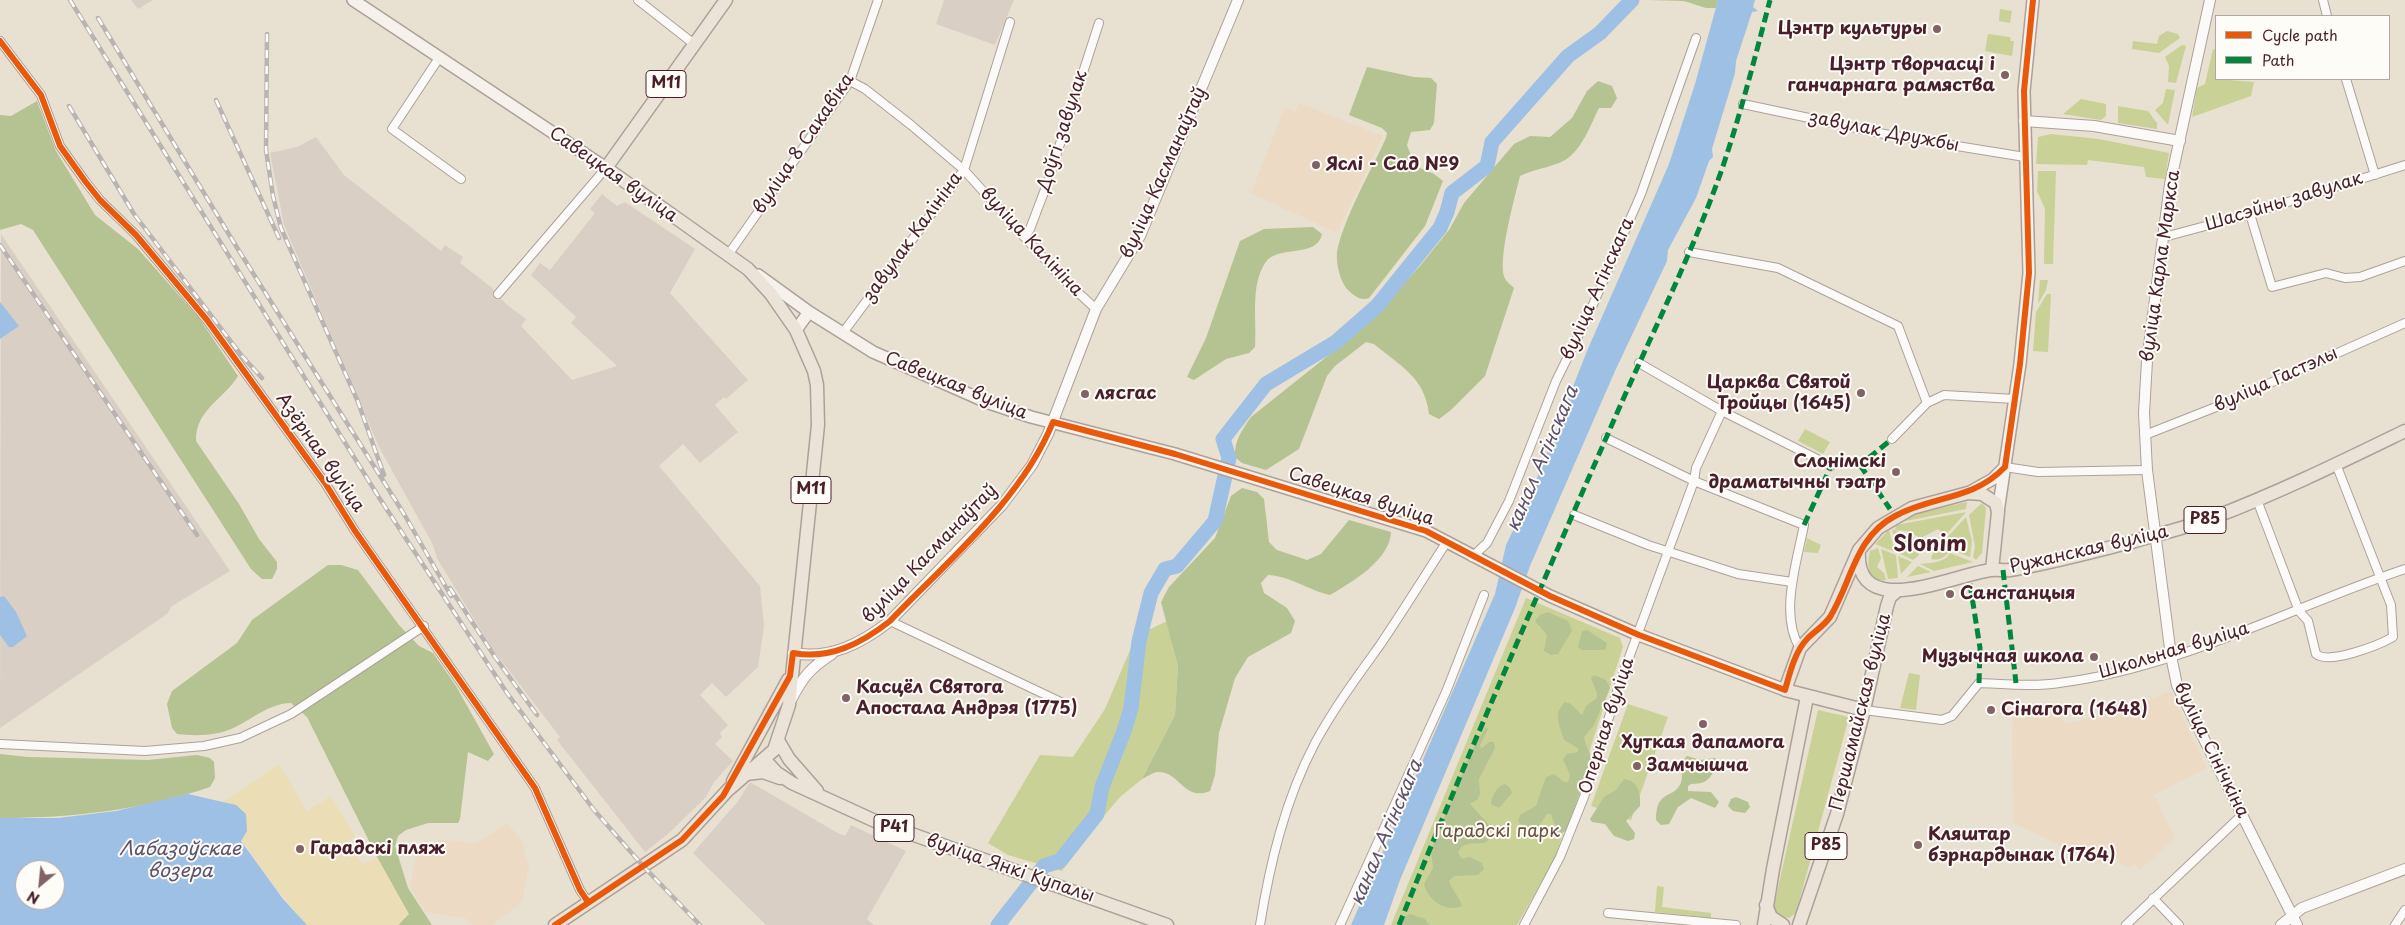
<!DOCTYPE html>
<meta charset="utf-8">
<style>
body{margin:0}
#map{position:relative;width:2405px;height:925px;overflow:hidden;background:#e8e0d1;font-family:"Playpen Sans",sans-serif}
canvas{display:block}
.legend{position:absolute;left:2215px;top:15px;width:175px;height:65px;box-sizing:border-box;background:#fdfcf7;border:1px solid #b5a4a5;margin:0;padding:6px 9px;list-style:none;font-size:15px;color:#4a1f2b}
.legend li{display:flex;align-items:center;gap:10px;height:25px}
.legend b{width:25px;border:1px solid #b5a4a5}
.north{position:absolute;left:15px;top:860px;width:50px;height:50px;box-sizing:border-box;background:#fdfcf7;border:1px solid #b5a4a5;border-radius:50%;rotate:208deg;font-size:14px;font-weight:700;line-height:20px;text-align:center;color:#4a1f2b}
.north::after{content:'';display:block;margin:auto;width:18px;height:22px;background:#816365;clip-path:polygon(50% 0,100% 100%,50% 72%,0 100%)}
</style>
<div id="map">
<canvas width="2405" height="925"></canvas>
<ul class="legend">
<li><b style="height:6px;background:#e8590c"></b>Cycle path</li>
<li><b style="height:6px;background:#00873e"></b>Path</li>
</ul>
<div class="north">N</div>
</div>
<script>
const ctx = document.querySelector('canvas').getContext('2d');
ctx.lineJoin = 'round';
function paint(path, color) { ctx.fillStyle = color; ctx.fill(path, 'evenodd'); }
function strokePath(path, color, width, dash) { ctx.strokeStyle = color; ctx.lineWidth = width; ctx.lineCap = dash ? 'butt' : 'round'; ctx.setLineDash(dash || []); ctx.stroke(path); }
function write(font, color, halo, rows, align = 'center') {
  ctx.font = font + ' "Playpen Sans",sans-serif'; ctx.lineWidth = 4; ctx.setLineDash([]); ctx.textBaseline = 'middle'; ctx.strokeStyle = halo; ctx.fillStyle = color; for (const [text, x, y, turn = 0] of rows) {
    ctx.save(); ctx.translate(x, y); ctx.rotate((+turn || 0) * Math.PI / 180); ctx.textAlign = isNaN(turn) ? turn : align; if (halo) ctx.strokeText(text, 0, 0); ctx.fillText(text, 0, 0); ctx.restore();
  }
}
const built = new Path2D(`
 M1299 103 1383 136 1337 233 1251 193 1285 107 1295 112Z
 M2170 691 2207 768 2154 795 2175 838 2140 870 2135 864 2128 868 2114 860 2098 864 2014 823 2012 732 2014 713H2061L2064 724 2131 708Z
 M507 823 521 839 529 865 522 902 492 925H473L467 919 426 912 410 887 417 852 440 839 476 844Z`);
const industrial = new Path2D(`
 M131 0H153L138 9Z
 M944 0H1014L995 45 936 24Z
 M316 137 344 175 441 251 445 245 463 257 460 263 491 287 506 304 526 319 521 326 572 380 617 366 571 323 576 317 531 275 540 263 550 270 595 213 590 209 602 194 617 206 625 202 695 249 670 293 748 380 726 399 724 397 715 405 738 432 700 463 683 444 659 466 760 586 764 626 758 667 726 697 712 683 700 695 728 725 720 733 722 737 715 744 733 761 714 782 706 797 668 834 645 852 557 740 560 737 491 647 438 560 432 543 379 447 284 225 270 153 297 147Z
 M1 234 230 571 172 606 167 614 0 728Z
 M750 782 836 832 845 836 851 825 906 851 867 919 874 925H766L693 853 739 800Z`);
const green = new Path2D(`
 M2000 9 2012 11 2010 23 1999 21Z
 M2167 31 2178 34 2180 38 2159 53 2132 49 2133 41 2157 44 2159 36Z
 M1988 34 2010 37 2011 41H2014L2012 56 1985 51Z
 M2182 45 2186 46 2176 83 2168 82 2169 66 2165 57Z
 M2213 49 2216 50V79L2254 82 2251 96 2192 117 2197 88 2205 84Z
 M2166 89 2175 90 2168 125 2155 110 2163 103Z
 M2081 99 2106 104V116L2101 120 2063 114Z
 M2118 106 2148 111 2157 123V129L2118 123Z
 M2051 134 2099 139 2169 153 2165 179 2146 177 2144 167 2088 160 2087 165 2036 164 2038 137Z
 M2038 171H2056L2053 264H2044L2045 209 2037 191Z
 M2040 280H2048L2046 290 2038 304Z
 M2047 294H2051L2048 352 2033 351 2036 312Z
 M1805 429 1830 442 1823 454 1798 441Z
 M1967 502 1966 509 1901 522 1915 514Z
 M1982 503 1986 508 1982 553 1976 560 1973 557 1975 547 1969 515Z
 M1966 512 1945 536 1938 529 1921 538 1906 531 1895 530 1896 525Z
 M1966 517 1972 541 1970 557 1940 545Z
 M1892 529 1919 540 1917 550 1919 555 1913 560 1898 553Z
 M1889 530 1895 552 1875 544Z
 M1807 538 1821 545 1818 553 1804 552Z
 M1878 548 1881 558 1877 567 1884 573 1886 580C1866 583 1867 564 1870 551Z
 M1881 549 1896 555 1898 578 1888 579Z
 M1943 549 1949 552C1944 558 1938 561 1931 559L1933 553Z
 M1950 553 1973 562 1934 571 1920 564C1930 563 1945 563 1950 553Z
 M1898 556 1912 562 1901 574Z
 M1918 566 1931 572 1907 577Z
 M1526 598 1620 638 1623 647 1555 858 1517 925H1391Z
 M1167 621 1178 666 1175 715 1142 779 1120 797 1082 842 1062 871 1008 855 988 843 1040 755 1073 757 1105 709 1136 636Z
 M1909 673 1920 675 1916 710 1900 708Z
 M1628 704 1668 717 1631 820 1591 806Z
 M1818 710 1849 717 1796 913 1789 918 1779 916 1773 910Z
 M1657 886 1664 887 1662 907 1711 913V918L1655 912Z`);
const forest = new Path2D(`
 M1648 0H1718L1716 8H1706L1684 1Z
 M1367 67 1414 77 1431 78 1437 84 1434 123 1430 130 1411 132 1407 145 1415 166 1434 174 1443 181 1425 226 1369 298C1361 301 1356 297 1349 291 1340 283 1336 263 1337 252 1343 219 1372 169 1386 138L1387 133 1382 128 1349 115Z
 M1598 81 1612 86 1617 98 1611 108H1599C1591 124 1583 147 1568 158 1558 166 1534 169 1520 176 1515 196 1498 258 1504 276 1505 281 1511 285 1514 288L1485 376 1451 410 1439 419 1429 414C1425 377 1400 366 1374 344L1366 342 1335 366 1327 376 1299 449 1266 470 1242 463 1235 457C1234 441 1242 430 1251 417L1364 327 1420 266 1449 230 1464 203 1514 144 1530 136 1550 137 1572 118 1587 91Z
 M37 101 56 151 95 215 138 249 199 318 238 376C224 399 195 410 196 441L239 504 259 539 277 562V569L272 579H262L251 569 33 230 21 224 0 230V115L11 116Z
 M1313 227 1322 234C1317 259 1277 244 1265 263 1250 286 1257 321 1255 347L1249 353 1226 359 1194 380 1187 377 1206 338 1240 241 1264 229Z
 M1242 488 1257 492 1264 499 1269 542 1277 550 1307 560 1321 554 1349 520 1391 532C1390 560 1352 582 1330 595 1308 590 1290 576 1268 575L1261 583 1264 593 1287 608 1295 621 1291 633 1248 657 1235 678 1219 733 1215 775 1210 791C1184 802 1179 770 1157 772 1152 773 1146 777 1142 779L1175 715 1178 666 1161 602 1169 587 1215 538 1231 496Z
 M328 565H341L358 570 399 625 419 646 433 653 456 686 494 754 488 761 468 752 460 819 458 823H428L406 830 398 836 395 846 408 888 432 925H398L408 914 377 857 307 717 291 703C269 703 250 721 231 729 214 736 195 736 177 734L172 728 167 704 172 691 237 643 252 620Z
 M1548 612 1568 621 1572 631 1558 654 1551 655 1544 651 1547 635 1535 621 1540 615Z
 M1587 630 1607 643 1605 650H1582L1578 647 1582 631Z
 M1594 675 1606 680 1610 688 1594 725 1584 737C1585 747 1592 752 1591 762L1566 831 1558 834 1551 814H1547L1539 826C1530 828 1524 828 1518 821L1520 815 1536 806 1546 777 1554 774 1564 782H1568L1570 775 1563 759 1567 754 1578 752V748L1564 740C1560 725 1552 714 1565 702L1571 704 1582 715 1586 706 1597 698V693L1591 678Z
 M1486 727 1488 729 1480 745 1481 749 1489 742H1494L1495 748 1479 779 1480 794 1478 799 1470 804 1491 827 1490 838 1485 843C1475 844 1461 841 1458 853L1462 859 1470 857 1482 863 1484 869 1478 875 1454 876 1449 881C1452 891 1459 896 1462 906 1445 913 1428 900 1424 884L1433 868 1431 850 1471 752Z
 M0 754 28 757 148 760 197 755 210 758 214 762 215 778 210 787C141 810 73 818 0 818Z
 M1687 756 1701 760 1715 758 1718 761C1716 768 1711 779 1704 782 1698 785 1693 782 1688 786V791L1711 792 1719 802 1715 808 1691 798 1678 807 1669 824 1661 825 1656 820C1656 790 1672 799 1680 785 1686 774 1675 768 1687 756Z
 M1624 779C1638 781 1641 793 1640 806L1626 821 1635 833 1634 839 1628 841 1614 836 1605 824 1592 822 1590 819 1604 797 1616 790Z
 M1505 784 1510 788 1512 793 1499 808 1491 804C1492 796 1496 787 1505 784Z
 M1736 797 1748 802 1750 807 1745 813 1733 811 1728 806 1731 799Z
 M1410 914 1425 919 1429 925H1402L1404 917Z`);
const sand = new Path2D(`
 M279 764 307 811 331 796 355 836 348 841 362 865 377 857 409 914 398 925H307C273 887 245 848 221 803Z`);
const water = new Path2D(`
 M1718 0H1755L1753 7 1758 11 1752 12 1736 61 1735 73 1712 149 1713 157 1709 161 1696 198 1668 250 1667 261 1615 371 1530 566 1515 608 1400 880 1384 925H1351L1495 594 1506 545 1531 493 1587 351 1669 164 1695 84Z
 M0 302 19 326 0 339Z
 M4 596 16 612 27 636 13 647H9L0 635V597Z
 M188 794 236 805 246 814 247 831 241 841 283 899 307 925H0V818H58L116 811ZM25 870H55V900H25Z`);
const river = new Path2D(`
 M998 925 1044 866 1060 861 1097 814 1102 787 1124 731 1131 708 1139 641 1151 593 1165 569 1177 566 1215 521 1229 458 1223 439 1266 384 1336 342 1377 306 1440 228 1447 212 1452 193 1487 166 1492 142 1568 56 1600 33 1632 0`);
const minor = new Path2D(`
 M638 0 694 44
 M2323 0 2327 16
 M0 41 41 95 60 146 85 181 100 200 136 235 207 320 325 483 355 531 535 788 580 890 588 902
 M439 58 392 129 461 179
 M2346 79 2375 175
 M850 81 865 89 911 125 964 170 1058 274 1096 309
 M1743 104 1889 135 2025 157
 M2250 214 2272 287 2326 273 2345 278 2360 277 2405 261
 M2163 235 2168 236 2250 214 2405 165
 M1024 237 1030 229 1047 184 1099 23
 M1689 252 1778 268 1898 326 1927 403
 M728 255 850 81 878 0
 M498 294 606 168
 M842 334 964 170 1010 22
 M1639 363 1722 411 1831 466
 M2145 435 2216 407 2405 323
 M1606 438 1694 481 1804 525C1797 561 1779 616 1800 648
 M1892 439 1927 403 1944 395 2015 399
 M2005 467 2038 472 2147 470
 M2257 500 2299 611 2308 621 2316 654C2329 665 2379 645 2393 637L2391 605 2336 464
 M1574 515 1648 545 1738 574 1792 582
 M1472 557 1487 543 1509 501 1556 381 1588 316 1641 194 1696 38
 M890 621 1065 704
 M1864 710 1942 720 1952 716 1979 683C2005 684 2034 687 2059 683 2180 668 2291 607 2405 569
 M0 744 145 751 204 746 240 738 291 714 424 626
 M2153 898 2179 925
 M1608 913 1736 925
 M1260 925C1270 863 1285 800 1315 743 1334 708 1357 677 1380 645 1403 611 1424 577 1446 543
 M1340 925 1446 692 1484 595
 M1524 925 1560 857 1584 797 1620 682 1694 481 1696 468 1722 411
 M2126 925 2242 815
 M2395 925 2405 910`);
const tertiary = new Path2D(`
 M2210 0 2170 184 2147 361 2144 413 2147 470 2171 656 2177 685 2297 925
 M2024 121 2094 126 2180 141
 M793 653C830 660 862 643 890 621L1002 505 1032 465 1048 434 1096 309 1140 236 1238 0
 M791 700C803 677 810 668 832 654
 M2281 925 2302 908 2405 869`);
const secondary = new Path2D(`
 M353 0 606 168
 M758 275 809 312 873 352 989 403 1031 417 1175 454 1426 531 1550 596 1639 635 1785 690
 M796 330 809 312
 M1968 493 1993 479 2005 467
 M1998 512 2020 364 2029 273 2024 91 2033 0`);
const primary = new Path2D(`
 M1859 550C1854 623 1952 575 1991 570 1997 569 2004 571 2010 570 2051 563 2091 552 2132 542 2158 534 2186 528 2212 518 2278 493 2341 462 2405 431
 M1864 710 1785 690 1800 648 1830 617 1859 550 1878 528 1912 508 1968 493 1982 494 1996 503 1998 512 1992 570
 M779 742 789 759 817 791
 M765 760 777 773 792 783 875 821 1167 925
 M746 774 763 772 780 778
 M1766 905 1771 917 1783 925
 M1764 925 1773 869 1807 697
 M1799 925 1837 814 1864 710 1887 606 1890 597 1898 590`);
const trunk = new Path2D(`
 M733 781 788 680
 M555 925 682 840 728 790 774 750 789 705 818 425 817 385 814 371 796 330 771 294 748 269 606 168 726 0`);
const rail = new Path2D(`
 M70 0 380 499 507 693 594 810 644 867 700 925
 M98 18 236 246 404 514 451 596
 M267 34 266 150 273 196 281 228 358 402 384 475
 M216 100 279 238
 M69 106 134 214 242 356 262 378
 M0 245 197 535
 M450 588 495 657 537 715`);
const quiet = new Path2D(`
 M1860 465 1890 509
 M1804 525 1831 466 1860 465 1892 439
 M2003 570 2016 683
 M1970 584 1980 648 1979 683
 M1399 925C1465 761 1536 598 1607 436 1645 347 1690 260 1722 169 1741 113 1755 57 1770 0`);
const cycleway = new Path2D(`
 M0 41 41 95 60 146 85 181 100 200 136 235 207 320 325 483 355 531 535 788 580 890 588 902
 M555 925 682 840 723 796 790 676 793 653C830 660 862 643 890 621 947 562 1022 499 1053 422L1175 454 1426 531 1550 596 1639 635 1785 690C1790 672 1795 651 1808 638 1815 631 1824 626 1830 617 1852 581 1855 537 1895 516 1934 495 1972 501 2005 467L2020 364 2029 273 2024 91 2033 0`);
const markers = [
 [1937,29,5,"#816365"],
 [2005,75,5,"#816365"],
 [1316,165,5,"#816365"],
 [1861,393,5,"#816365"],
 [1085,394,5,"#816365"],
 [1896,472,5,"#816365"],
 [1950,594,5,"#816365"],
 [2094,657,5,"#816365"],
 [846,698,5,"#816365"],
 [1991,710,5,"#816365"],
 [1703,724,5,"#816365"],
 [1637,766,5,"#816365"],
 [1918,845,5,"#816365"],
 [300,849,5,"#816365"]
];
const shields = [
 [666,84,40],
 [811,490,40],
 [2205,520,42],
 [894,828,40],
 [1826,846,42]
];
const shieldNames = [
 ["М11",666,84],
 ["М11",811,490],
 ["Р85",2205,520],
 ["Р41",894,828],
 ["Р85",1826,846]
];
const poiNames = [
 ["Цэнтр культуры",1927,29,"right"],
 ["Цэнтр творчасці і",1995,65,"right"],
 ["ганчарнага рамяства",1995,86,"right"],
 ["Яслі - Сад №9",1326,165],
 ["Царква Святой",1851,383,"right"],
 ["Тройцы (1645)",1851,404,"right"],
 ["лясгас",1095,394],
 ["Слонімскі",1886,462,"right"],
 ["драматычны тэатр",1886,483,"right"],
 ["Санстанцыя",1960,594],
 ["Музычная школа",2084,657,"right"],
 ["Касцёл Святога",856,688],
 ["Апостала Андрэя (1775)",856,709],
 ["Сінагога (1648)",2001,710],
 ["Хуткая дапамога",1703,743,"center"],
 ["Замчышча",1647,766],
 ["Кляштар",1928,835],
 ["бэрнардынак (1764)",1928,856],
 ["Гарадскі пляж",310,849]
];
const streetNames = [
 ["Доўгі завулак",1063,131,-72],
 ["завулак Дружбы",1884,132,11],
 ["вуліца 8 Сакавіка",804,144,-56],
 ["вуліца Касманаўтаў",1164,173,-66],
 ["Савецкая вуліца",613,175,35],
 ["Шасэйны завулак",2284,202,-17],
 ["завулак Калініна",913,237,-54],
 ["вуліца Калініна",1031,242,47],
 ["вуліца Карла Маркса",2161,266,-82],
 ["вуліца Агінскага",1598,289,-66],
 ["вуліца Гастэлы",2276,380,-24],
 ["Савецкая вуліца",956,386,22],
 ["Азёрная вуліца",320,453,55],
 ["Савецкая вуліца",1361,497,18],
 ["Ружанская вуліца",2089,550,-13],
 ["вуліца Касманаўтаў",930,554,-46],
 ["Школьная вуліца",2174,651,-17],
 ["Першамайская вуліца",1861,712,-76],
 ["Оперная вуліца",1607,726,-72],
 ["вуліца Сінічкіна",2211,750,64],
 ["вуліца Янкі Купалы",1010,869,19]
];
const parkNames = [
 ["Гарадскі парк",1497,832]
];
const waterNames = [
 ["канал Агінскага",1543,459,-67],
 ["канал Агінскага",1387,833,-67],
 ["Лабазоўскае",180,850],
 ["возера",180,872]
];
const districtNames = [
 ["Slonim",1930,545]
];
paint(built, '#ecdac5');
paint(industrial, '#dacfc4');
paint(green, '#c9d197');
paint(forest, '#b5c291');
paint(sand, '#ebddb5');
paint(water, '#9ec0e4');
strokePath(river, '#9ec0e4', 15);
strokePath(minor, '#aca19a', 10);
strokePath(tertiary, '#aca19a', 12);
strokePath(secondary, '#aca19a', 14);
strokePath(primary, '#aca19a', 15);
strokePath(trunk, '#aca19a', 15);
strokePath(minor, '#fcfaf8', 8);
strokePath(tertiary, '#fcfaf8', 10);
strokePath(secondary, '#f6f1ea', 11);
strokePath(primary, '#ebe3d7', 12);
strokePath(trunk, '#ebe3d7', 12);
strokePath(rail, '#b9b3b2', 4.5);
strokePath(rail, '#fdfcf7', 2.5, [8]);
strokePath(quiet, '#00873e', 5, [10, 5]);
strokePath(cycleway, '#e8590c', 6);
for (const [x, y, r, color] of markers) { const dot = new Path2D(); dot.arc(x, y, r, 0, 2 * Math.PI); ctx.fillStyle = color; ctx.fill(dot); strokePath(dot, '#fdfcf7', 2); }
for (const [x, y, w] of shields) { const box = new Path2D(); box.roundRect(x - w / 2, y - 13.5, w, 27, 4); ctx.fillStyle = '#fdfcf7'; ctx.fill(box); strokePath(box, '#4a1f2b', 1); }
write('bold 16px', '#4a1f2b', null, shieldNames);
write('bold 18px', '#4a1f2b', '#fdfcf7', poiNames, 'left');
write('18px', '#4a1f2b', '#fdfcf7', streetNames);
write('18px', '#69513d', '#fdfcf7', parkNames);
write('italic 19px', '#5d526f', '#fdfcf7', waterNames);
write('bold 22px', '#4a1f2b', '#fdfcf7', districtNames);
</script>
